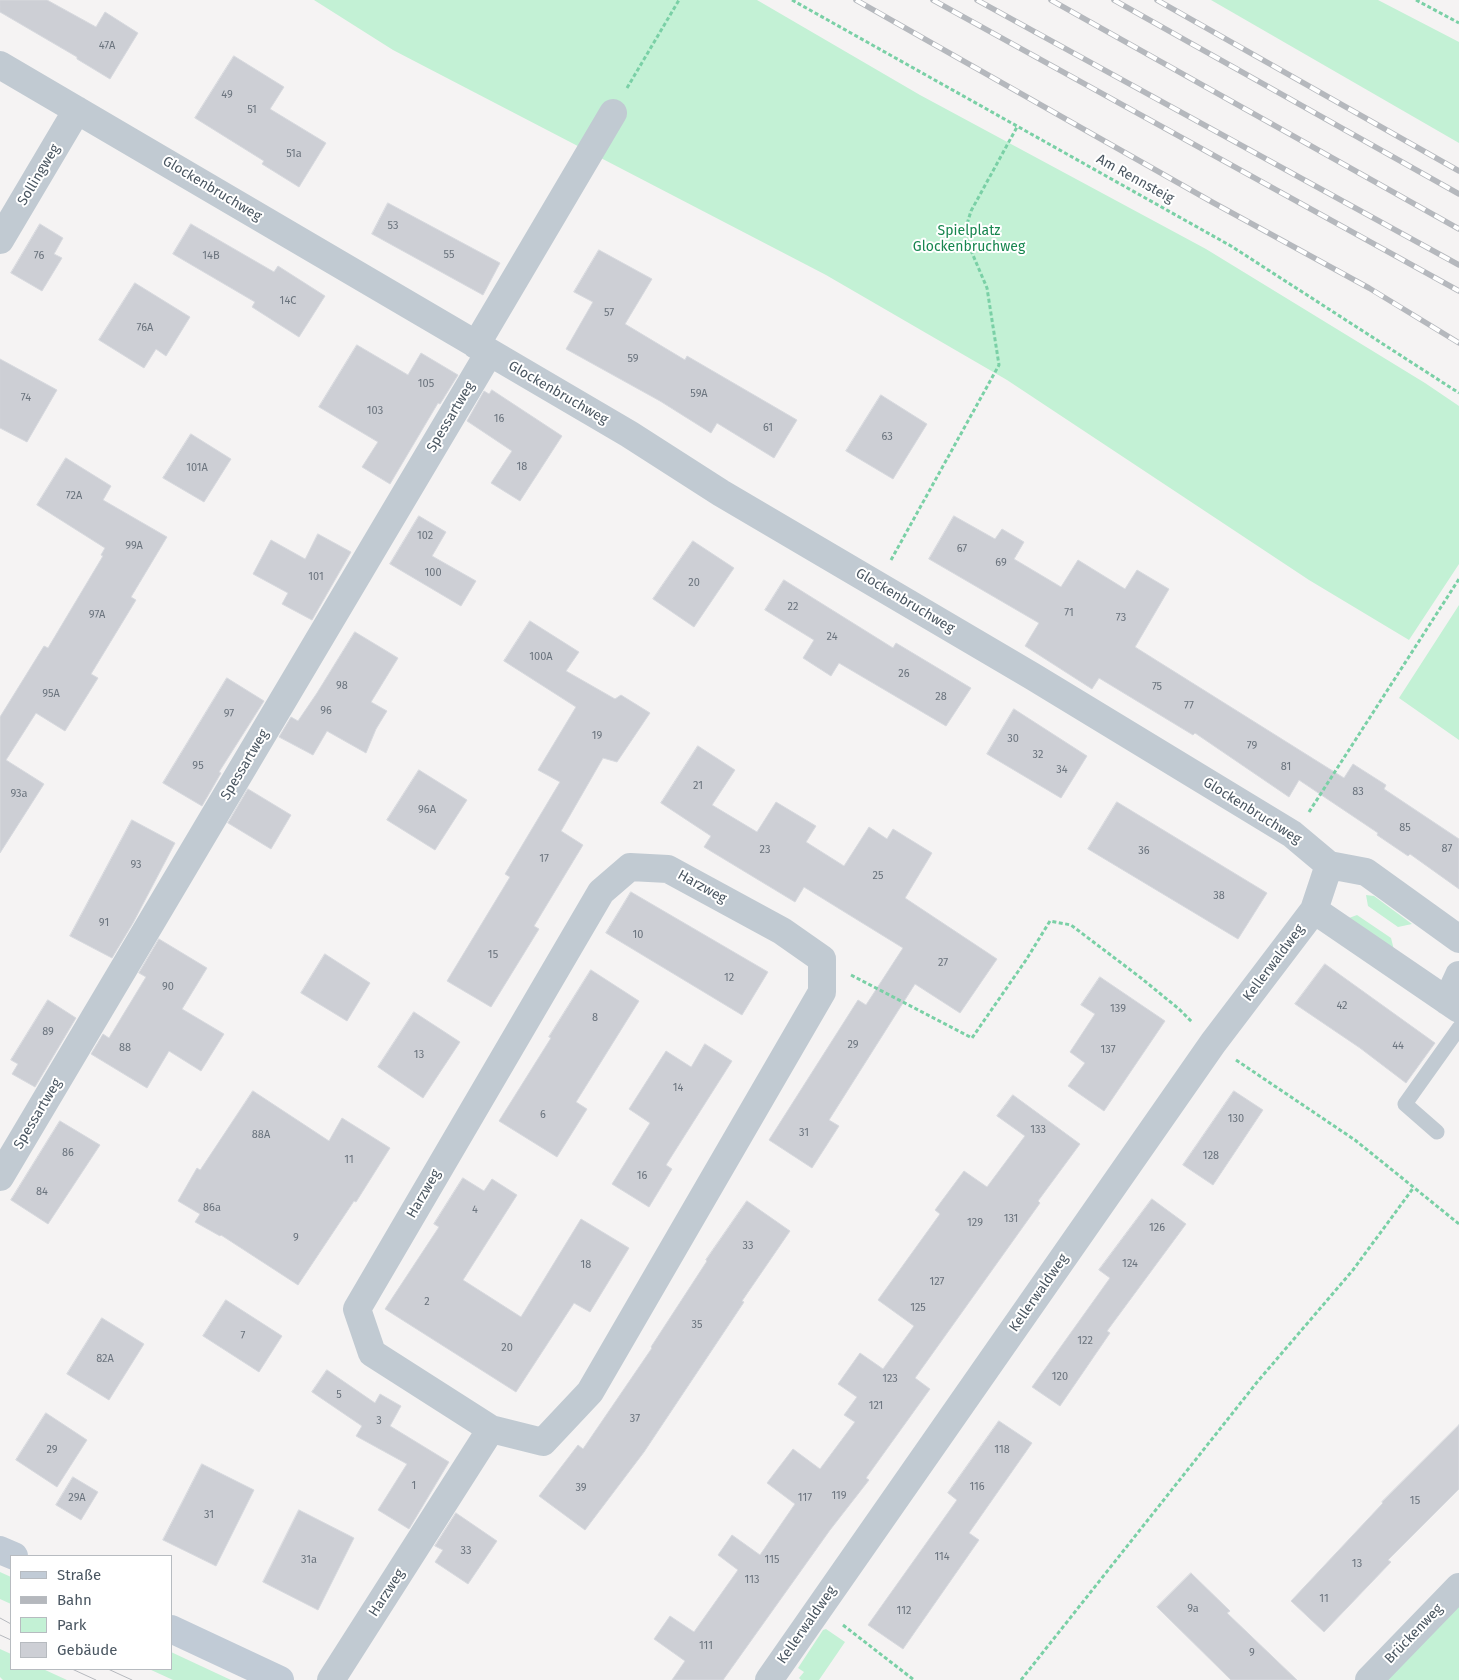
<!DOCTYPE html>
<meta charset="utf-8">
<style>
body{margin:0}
#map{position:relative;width:1459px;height:1680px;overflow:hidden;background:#f5f3f3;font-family:"Fira Sans",sans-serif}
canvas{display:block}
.legend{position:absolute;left:10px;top:1555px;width:162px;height:115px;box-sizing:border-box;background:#fff;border:1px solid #b7bbc0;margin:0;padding:6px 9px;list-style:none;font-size:15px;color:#4a5661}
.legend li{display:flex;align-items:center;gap:10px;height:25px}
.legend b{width:25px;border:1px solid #b7bbc0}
</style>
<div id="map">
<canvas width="1459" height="1680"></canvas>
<ul class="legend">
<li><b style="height:6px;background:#c1cbd6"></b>Straße</li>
<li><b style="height:6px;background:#b5b8bd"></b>Bahn</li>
<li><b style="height:14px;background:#c3f1d5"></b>Park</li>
<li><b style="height:14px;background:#cdcfd5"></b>Gebäude</li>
</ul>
</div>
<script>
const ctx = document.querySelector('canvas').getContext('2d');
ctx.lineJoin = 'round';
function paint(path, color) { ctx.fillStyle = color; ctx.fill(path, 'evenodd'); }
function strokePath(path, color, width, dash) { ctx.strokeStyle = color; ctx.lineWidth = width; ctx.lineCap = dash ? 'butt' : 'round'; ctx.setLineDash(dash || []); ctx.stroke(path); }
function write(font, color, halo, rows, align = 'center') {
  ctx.font = font + ' "Fira Sans",sans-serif'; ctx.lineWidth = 4; ctx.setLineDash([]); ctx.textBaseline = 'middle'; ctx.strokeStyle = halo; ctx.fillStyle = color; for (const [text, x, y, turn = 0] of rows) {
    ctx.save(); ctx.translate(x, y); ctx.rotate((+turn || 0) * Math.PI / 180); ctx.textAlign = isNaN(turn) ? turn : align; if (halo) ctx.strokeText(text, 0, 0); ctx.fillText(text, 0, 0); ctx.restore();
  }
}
const green = new Path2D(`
 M314 0H757L920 95 1206 249 1425 383 1459 406V564L1409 640 1309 580 1007 380 826 275 393 50Z
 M1211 0H1378L1459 42V143Z
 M1459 605V740L1399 698Z
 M1366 895 1374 896 1412 924 1398 927 1368 906Z
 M1357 915 1391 938 1395 954 1349 918Z
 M0 1572 11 1577V1604L0 1599Z
 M1459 1601V1680H1383Z
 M826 1629 845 1642 819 1680H801L799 1678 804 1672 798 1668 823 1630Z
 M0 1649 11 1654V1669H43L67 1680H3L0 1677Z
 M171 1652 231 1680H173L149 1669H171Z`);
const building = new Path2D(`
 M0 0H47L96 27 105 12 138 33 110 79 77 59V57L0 12Z
 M234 56 284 87 270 109 326 143 299 187 262 164 264 161 195 118Z
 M388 203 500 263 483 295 372 234Z
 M40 224 63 238 54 254 62 258 42 291 11 273Z
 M191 224 274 272 278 266 325 296 299 337 252 307 255 302 173 254Z
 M599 250 652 279 625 324 685 360 687 356 797 420 774 458 717 423 711 433 660 401 566 349 593 302 574 292Z
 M135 283 190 317 166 356 156 349 144 368 99 340Z
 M357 345 408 375 421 353 458 375 440 404 438 403 390 484 362 467 378 442 319 407Z
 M0 359 57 390 27 442 0 428Z
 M492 390 562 436 520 501 491 483 512 451 467 421 484 391 489 394Z
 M881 395 927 424 893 479 846 451Z
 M191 434 231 459 204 502 163 478Z
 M66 458 111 486 103 500 167 537 131 597 136 600 91 674 98 678 65 731 36 713 6 760 44 784 0 853V717L44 646 48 648 103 556 101 555 105 548 37 505Z
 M419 516 446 532 432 556 476 581 461 606 390 564Z
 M954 516 995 539 1002 529 1024 542 1014 559 1061 587 1078 560 1125 589 1137 570 1169 589 1135 647 1344 778 1353 764 1386 785 1384 789 1459 839V889L1410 854 1408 856 1377 835 1378 833 1299 780 1289 797 1195 733 1193 735 1099 678 1092 689 1025 646 1039 623 929 559Z
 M318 534 351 552 312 620 282 604 288 593 253 574 271 540 305 559Z
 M693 541 734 568 694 627 653 599Z
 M784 580 893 648 896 643 971 688 946 726 839 663 831 676 803 658 814 640 765 610Z
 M530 621 579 652 566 671 615 699 621 695 650 713 617 762 603 758 561 831 583 845 534 926 539 929 491 1007 447 981 510 877 505 874 560 782 538 770 576 707 504 661Z
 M355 632 398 658 371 702 387 711 376 729 366 753 327 731 313 755 279 737 291 717 298 721 317 693Z
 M227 678 264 701 219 772 221 773 202 806 163 783Z
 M1014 709 1087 756 1061 798 987 754Z
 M698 746 735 770 712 805 757 832 776 802 816 826 806 842 844 866 869 827 887 839 893 829 932 853 905 898 997 959 960 1013 915 984 829 1120 839 1126 812 1168 769 1140 858 1000 866 1005 903 948 804 887 795 902 704 847 711 836 661 803Z
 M419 770 467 800 435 850 387 820Z
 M248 789 291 815 271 849 228 823Z
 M1117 802 1267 893 1238 939 1088 849Z
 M132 820 175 843 133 923 112 958 70 936Z
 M631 892 768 972 742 1015 606 933Z
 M159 939 207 968 182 1009 224 1034 201 1071 169 1051 147 1088 91 1054 103 1034 109 1038 146 977 139 973Z
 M325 954 370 983 347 1021 301 993Z
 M1325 964 1435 1043 1406 1083 1360 1048 1295 1004Z
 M591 970 639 1001 576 1102 587 1109 557 1157 499 1121 551 1038 549 1037Z
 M1100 977 1165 1021 1104 1111 1068 1086 1085 1063 1070 1052 1095 1014 1081 1005Z
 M48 1000 76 1018 35 1087 12 1074 18 1064 11 1060Z
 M414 1012 460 1042 423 1098 378 1067Z
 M705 1044 732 1061 666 1165 672 1169 649 1207 612 1184 650 1123 629 1109 666 1051 691 1067Z
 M253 1091 329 1141 342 1118 390 1148 356 1202 354 1201 298 1285 221 1235 220 1236 195 1222 200 1214 178 1201 197 1168 200 1170Z
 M1234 1091 1263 1110 1213 1185 1183 1165Z
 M1013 1095 1080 1144 1038 1201 1040 1203 915 1378 930 1389 866 1478 869 1480 830 1530 723 1680H672L685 1661 654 1639 670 1616 694 1632 738 1570 718 1555 732 1535 760 1555 795 1504 767 1483 793 1449 820 1469 855 1422 844 1415 857 1397 838 1384 860 1353 883 1369 914 1326 878 1300 940 1214 935 1210 964 1171 987 1187 1025 1136 997 1116Z
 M60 1121 100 1145 48 1224 11 1200Z
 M463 1178 484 1191 492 1179 517 1195 463 1280 521 1317 581 1219 629 1248 590 1312 574 1303 516 1392 385 1309 439 1227 434 1224Z
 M1152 1199 1186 1224 1107 1331 1110 1333 1060 1406 1032 1387 1110 1278 1099 1270Z
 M747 1201 790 1231 742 1301 744 1302 644 1452 585 1530 539 1496 578 1445 583 1449 652 1348 651 1347 707 1261 706 1260Z
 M226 1300 282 1336 259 1372 203 1336Z
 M102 1318 144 1344 109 1400 67 1374Z
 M327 1370 375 1403 380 1394 401 1406 390 1426 449 1462 409 1529 378 1510 407 1464 356 1436 362 1426 312 1392Z
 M46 1413 87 1440 57 1487 16 1460Z
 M999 1421 1032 1443 969 1533 979 1540 903 1649 868 1625 957 1500 948 1493Z
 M1459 1425V1489L1388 1560 1391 1562 1324 1632 1291 1601 1383 1503 1382 1502Z
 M202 1464 254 1490 216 1566 163 1540Z
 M73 1477 98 1492 81 1520 56 1505Z
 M299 1510 354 1538 318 1610 263 1582Z
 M456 1513 497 1541 468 1584 435 1562 443 1550 435 1546Z
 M1191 1573 1230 1611 1227 1613 1297 1680H1231L1157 1607Z`);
const path = new Path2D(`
 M792 0 1231 246 1459 393
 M1416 0 1459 23
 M627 88 679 0
 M891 560 999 365 987 288 964 234 971 211 1017 127
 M1309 812 1459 579
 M851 975 972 1038 1026 960 1050 921 1071 925 1141 978 1179 1009 1192 1022
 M1236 1060 1355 1140 1459 1224
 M843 1625 914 1680
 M1021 1680 1258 1381 1353 1270 1414 1187`);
const service = new Path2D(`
 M1437 1132 1405 1104 1459 1028`);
const minor = new Path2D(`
 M0 65 629 434 721 493 1032 676 1292 834 1329 865 1366 872 1459 939
 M0 240 77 110
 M476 345 613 113
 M630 867 668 869 782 931 822 959V992L590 1392 543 1442 491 1429 372 1353 357 1309 601 892Z
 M1314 910 1459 1009
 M1447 1001 1459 975
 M0 1177 489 353
 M331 1680 491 1429
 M769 1680 1213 1043 1314 910 1329 865
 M1369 1680 1459 1587`);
const secondary = new Path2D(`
 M0 1550 14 1556
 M171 1629 280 1680`);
const tram = new Path2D(`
 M0 1618 11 1624
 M0 1635 11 1640
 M72 1669 96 1680
 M108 1669 132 1680`);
const rail = new Path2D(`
 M856 0 1212 202 1369 288 1459 343
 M933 0 1459 291
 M977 0 1459 265
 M1051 0 1459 229
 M1114 0 1459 194
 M1157 0 1459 171`);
const numberNames = [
 ["47A",107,46],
 ["49",227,95],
 ["51",252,110],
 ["51a",294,154],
 ["53",393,226],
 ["55",449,255],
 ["76",39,256],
 ["14B",211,256],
 ["14C",288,301],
 ["57",609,313],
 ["76A",145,328],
 ["59",633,359],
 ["105",426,384],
 ["59A",699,394],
 ["74",26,398],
 ["103",375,411],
 ["16",499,419],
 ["61",768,428],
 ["63",887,437],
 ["18",522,467],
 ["101A",197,468],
 ["72A",74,496],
 ["102",425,536],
 ["99A",134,546],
 ["67",962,549],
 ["69",1001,563],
 ["100",433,573],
 ["101",316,577],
 ["20",694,583],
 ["22",793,607],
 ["71",1069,613],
 ["97A",97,615],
 ["73",1121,618],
 ["24",832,637],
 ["100A",541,657],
 ["26",904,674],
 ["98",342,686],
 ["75",1157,687],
 ["95A",51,694],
 ["28",941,697],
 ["77",1189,706],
 ["96",326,711],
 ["97",229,714],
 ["19",597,736],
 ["30",1013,739],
 ["79",1252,746],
 ["32",1038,755],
 ["95",198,766],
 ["81",1286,767],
 ["34",1062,770],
 ["21",698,786],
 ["83",1358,792],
 ["93a",19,794],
 ["96A",427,810],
 ["85",1405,828],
 ["87",1447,849],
 ["23",765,850],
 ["36",1144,851],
 ["17",544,859],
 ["93",136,865],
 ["25",878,876],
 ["38",1219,896],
 ["91",104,923],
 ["10",638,935],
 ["15",493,955],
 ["27",943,963],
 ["12",729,978],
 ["90",168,987],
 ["42",1342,1006],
 ["139",1118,1009],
 ["8",595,1018],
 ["89",48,1032],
 ["29",853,1045],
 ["44",1398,1046],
 ["88",125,1048],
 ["137",1108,1050],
 ["13",419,1055],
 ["14",678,1088],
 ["6",543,1115],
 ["130",1236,1119],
 ["133",1038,1130],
 ["31",804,1133],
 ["88A",261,1135],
 ["86",68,1153],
 ["128",1211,1156],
 ["11",349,1160],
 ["16",642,1176],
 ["84",42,1192],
 ["86a",212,1208],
 ["4",475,1210],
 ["131",1011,1219],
 ["129",975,1223],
 ["126",1157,1228],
 ["9",296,1238],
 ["33",748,1246],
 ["124",1130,1264],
 ["18",586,1265],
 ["127",937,1282],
 ["2",427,1302],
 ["125",918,1308],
 ["35",697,1325],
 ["7",243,1336],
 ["122",1085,1341],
 ["20",507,1348],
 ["82A",105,1359],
 ["120",1060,1377],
 ["123",890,1379],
 ["5",339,1395],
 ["121",876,1406],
 ["37",635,1419],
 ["3",379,1421],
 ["29",52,1450],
 ["118",1002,1450],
 ["1",414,1486],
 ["116",977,1487],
 ["39",581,1488],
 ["119",839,1496],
 ["29A",77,1498],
 ["117",805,1498],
 ["15",1415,1501],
 ["31",209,1515],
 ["33",466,1551],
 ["114",942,1557],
 ["31a",309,1560],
 ["115",772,1560],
 ["13",1357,1564],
 ["113",752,1580],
 ["11",1324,1599],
 ["9a",1193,1609],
 ["112",904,1611],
 ["111",706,1646],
 ["9",1252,1653]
];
const streetNames = [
 ["Sollingweg",39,175,-59],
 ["Am Rennsteig",1135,179,29],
 ["Glockenbruchweg",212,189,31],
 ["Glockenbruchweg",558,393,30],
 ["Spessartweg",451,417,-59],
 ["Glockenbruchweg",905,601,31],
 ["Spessartweg",245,765,-59],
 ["Glockenbruchweg",1252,811,32],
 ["Harzweg",702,887,29],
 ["Kellerwaldweg",1274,963,-53],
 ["Spessartweg",38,1114,-59],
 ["Harzweg",424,1194,-60],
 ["Kellerwaldweg",1039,1293,-55],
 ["Harzweg",387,1593,-57],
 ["Kellerwaldweg",807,1625,-55],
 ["Brückenweg",1414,1634,-46]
];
const parkNames = [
 ["Spielplatz",969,231],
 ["Glockenbruchweg",969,247]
];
paint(green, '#c3f1d5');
paint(building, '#cdcfd5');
strokePath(building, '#d7d9de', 1);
strokePath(path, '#7ad0a6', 3, [4, 2.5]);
strokePath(service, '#c1cad2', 15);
strokePath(minor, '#c1cad2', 28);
strokePath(secondary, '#c1cbd6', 28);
strokePath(tram, '#b5b8bd', 1);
strokePath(rail, '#b5b8bd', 5.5);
strokePath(rail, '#fff', 4, [11]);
write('11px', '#6b747e', null, numberNames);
write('14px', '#4a5661', '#fff', streetNames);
write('14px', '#17864f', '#fff', parkNames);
</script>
